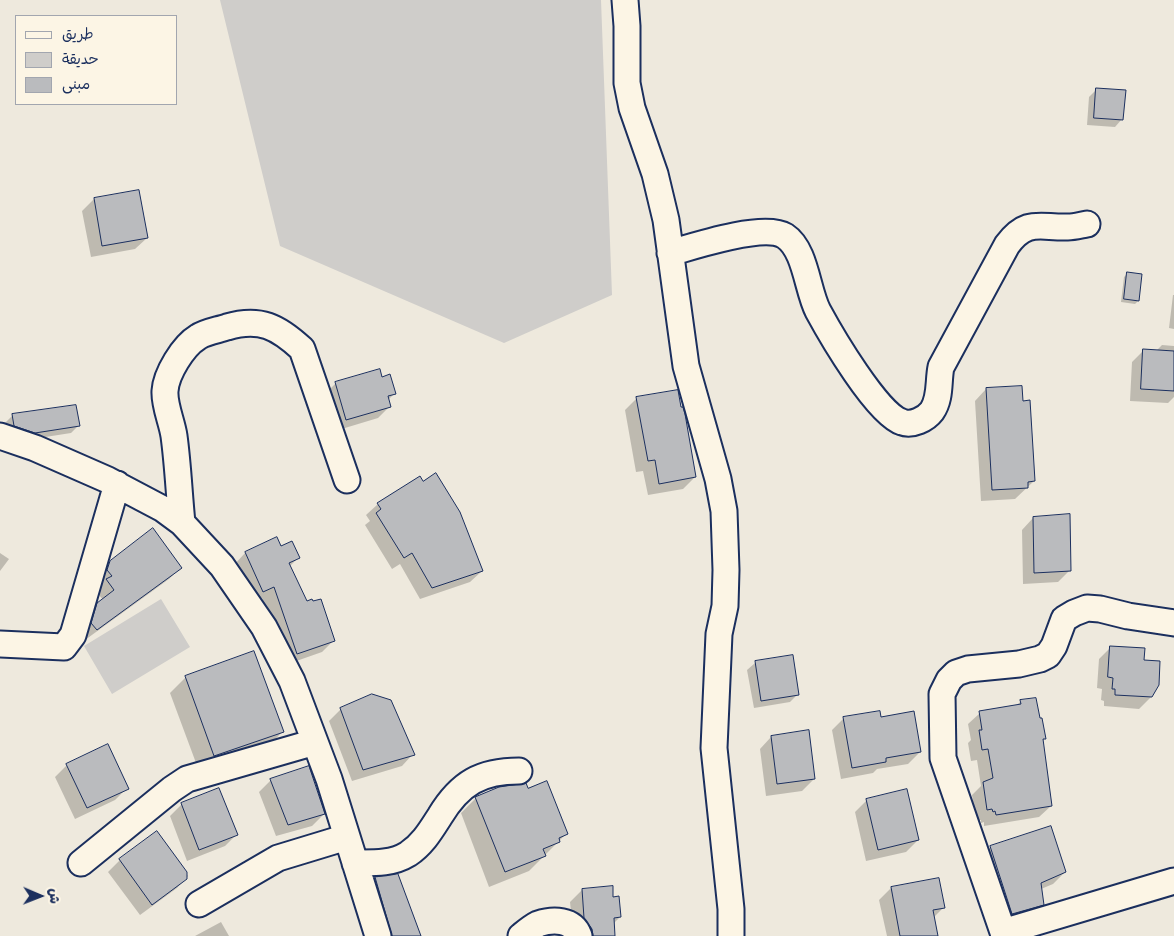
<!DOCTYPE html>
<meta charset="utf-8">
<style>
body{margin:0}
#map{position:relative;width:1174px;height:936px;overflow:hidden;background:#eee9dd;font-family:"Shantell Sans","Playpen Sans Arabic",sans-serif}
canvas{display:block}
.legend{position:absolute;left:15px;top:15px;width:162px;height:90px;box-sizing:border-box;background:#fcf5e5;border:1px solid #a2a6af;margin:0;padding:6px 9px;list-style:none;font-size:15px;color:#1b2f5e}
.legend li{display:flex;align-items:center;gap:10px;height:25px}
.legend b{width:25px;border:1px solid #a2a6af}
.north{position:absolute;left:15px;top:871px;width:50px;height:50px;-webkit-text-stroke:4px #fcf5e5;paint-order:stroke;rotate:91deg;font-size:14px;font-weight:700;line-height:20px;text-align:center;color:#1b2f5e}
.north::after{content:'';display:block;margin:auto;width:18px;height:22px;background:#1b2f5e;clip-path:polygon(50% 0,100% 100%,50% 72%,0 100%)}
</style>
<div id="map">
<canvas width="1174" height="936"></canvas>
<ul class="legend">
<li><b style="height:6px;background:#fcf5e5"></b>طريق</li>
<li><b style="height:14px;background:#cfcdca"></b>حديقة</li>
<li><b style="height:14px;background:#babbbe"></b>مبنى</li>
</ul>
<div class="north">ش</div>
</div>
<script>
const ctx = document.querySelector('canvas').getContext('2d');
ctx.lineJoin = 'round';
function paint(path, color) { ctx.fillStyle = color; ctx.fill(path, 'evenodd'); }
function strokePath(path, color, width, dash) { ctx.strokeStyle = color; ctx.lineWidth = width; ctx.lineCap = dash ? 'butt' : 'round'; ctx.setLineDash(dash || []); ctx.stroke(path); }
const green = new Path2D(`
 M220 0H601L612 295 504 343 280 246Z
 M161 599 190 647 112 694 84 646Z`);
const shadow = new Path2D(`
 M1097 89 1122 119 1115 127 1087 125 1089 97Z
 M94 199 147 238 135 249 91 257 82 211Z
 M1127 274 1138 301 1135 304 1121 302 1124 277Z
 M1173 295H1174V329L1169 328Z
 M1162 345 1174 346V397L1168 403 1130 401 1132 362 1144 350 1156 351Z
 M381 378 394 394 388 400 389 407 378 418 335 431 324 395 336 383Z
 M986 389 1034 481 1015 499 981 501 975 401Z
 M637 398 695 477 683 489 648 495 643 471 636 472 625 410Z
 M13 415 78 426 71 433 26 440 7 433 5 423Z
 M378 504 482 571 470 582 420 599 400 564 392 569 365 525 370 521 366 515Z
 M1033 518 1070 570 1058 582 1023 584 1022 530Z
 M277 539 280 547 298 558 290 566 306 602 334 640 322 652 285 665 262 598 251 603 234 565 245 553Z
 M0 553 9 559 0 571Z
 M110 562 180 568 169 579 85 640 81 635 87 615 103 600 96 591 101 587 97 581 99 573Z
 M1111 647 1142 661 1151 697 1139 709 1104 706V701L1101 700 1102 689 1097 688 1099 659Z
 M792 656 798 694 790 702 754 708 747 670 755 663Z
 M186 677 282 732 267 748 199 771 170 693Z
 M1021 701 1045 738 1042 741 1051 806 1039 817 984 826V822L981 823V820L976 821 972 795 981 786 977 760 971 761 968 743 971 740 968 724 980 713 1016 706Z
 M341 709 413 754 402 766 352 781 329 721Z
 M844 718H880L920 752 908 764 877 769 873 773 841 779 832 730Z
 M771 737 814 779 802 791 766 796 760 749Z
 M67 765 127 788 115 800 75 819 55 777Z
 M271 780 324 814 312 826 276 836 259 792Z
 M527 790 566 834 529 871 489 887 461 813 476 798Z
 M867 800 918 840 906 852 866 861 855 812Z
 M182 804 236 835 225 846 187 861 170 816Z
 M157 833 188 876 177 888 140 915 108 872 120 860Z
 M991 847 1065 872 1053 884 1041 889 1043 904 1031 916 1000 925 979 858Z
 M397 875 420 936H378L364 890 375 878Z
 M891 888 943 908 933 918 937 936H887L879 900Z
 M582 890 612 898 620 917 613 924 614 936H577L573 930 570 902Z
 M221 922 229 936H195Z`);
const building = new Path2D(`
 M1096 88 1126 90 1123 120 1094 118Z
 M139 190 148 238 102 246 94 198Z
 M1127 272 1142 274 1139 301 1124 299Z
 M1143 349 1174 351V391L1141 389Z
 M380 369 382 377 390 374 396 394 388 396 391 407 346 420 335 382Z
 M1022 386 1023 401 1030 400 1035 481 1028 482V488L992 490 986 388Z
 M678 390 681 407H683L685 414 696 477 659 484 655 460 648 461 636 397Z
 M76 405 80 426 35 433 14 426 12 414Z
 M436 473 460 512 483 571 432 588 412 553 404 558 376 513 381 509 377 503 420 476 423 481Z
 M1070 514 1071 571 1034 573 1033 517Z
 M153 528 182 568 97 630 91 623 97 603 114 590 106 579 112 576 107 570 110 561Z
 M277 537 281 546 292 541 300 558 289 563 307 601 312 599 313 601 321 599 335 641 297 654 274 587 263 592 245 552Z
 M1110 646 1145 648 1144 660 1160 661 1159 685 1152 697 1115 695V689H1112L1113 678 1108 677Z
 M254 651 284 732 214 756 185 676Z
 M793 655 799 695 761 701 755 661Z
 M372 694 391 700 415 755 363 770 340 708Z
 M1036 698 1040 718H1042L1046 739H1043L1052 806 996 815 995 811 993 812 992 809 987 810 983 782 993 778 988 749 982 750 979 730H982L979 711 1021 704 1020 700Z
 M880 711 881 717 914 711 921 752 886 758V762L852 768 843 717Z
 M809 730 815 779 777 784 771 736Z
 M108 744 129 789 87 808 66 764Z
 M309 766 325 814 288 825 270 779Z
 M547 781 568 834 559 838 560 842 543 849 546 856 505 872 475 797 499 787 526 783 528 788Z
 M219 788 238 835 199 850 181 803Z
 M907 789 919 840 878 850 866 799Z
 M1051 826 1066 872 1041 883 1044 905 1012 914 990 846Z
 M157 831 187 872V879L152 905 119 859Z
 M398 874 421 936H392L375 877Z
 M939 878 945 908 933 910 938 936H900L891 887Z
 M613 886V897L619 896 621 917 614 918 615 936H593L592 929 584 918 582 889Z`);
const minor = new Path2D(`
 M625 0 627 26V83L632 108 655 174 666 220 686 366 718 479 724 511 726 570 725 606 719 634 714 748 731 909V936
 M670 253C694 246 764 223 785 236 806 250 807 290 818 311 831 335 877 414 902 422 912 426 926 419 932 411 941 398 938 381 941 367L1007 245C1027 218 1040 228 1068 227 1074 227 1081 225 1087 224
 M0 436 35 448 108 480 163 509 182 523 222 566 264 627 292 681 329 779 378 936
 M182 523C179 494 178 465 174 436 172 422 164 405 165 391 166 374 183 346 198 337 205 332 218 330 227 327 260 317 278 327 302 349L347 480
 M1174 623 1128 616 1100 609 1087 608 1074 613 1064 619 1054 646 1048 655 1040 659 1019 664 968 669 956 673 949 680 942 694 943 758 1003 932 1174 881
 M0 644 64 647 73 635 117 484
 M81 863 172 789 187 779 315 742
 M355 863C373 863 392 864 408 854 423 844 431 830 440 816 460 783 481 771 519 771
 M199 904 278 858 347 837
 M521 936C526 932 532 927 538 924 553 919 573 919 579 936`);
paint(green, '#cfcdca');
paint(shadow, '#0003');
paint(building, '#babbbe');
strokePath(building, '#1b2f5e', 1);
strokePath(minor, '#1b2f5e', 29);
strokePath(minor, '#fcf5e5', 25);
</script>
